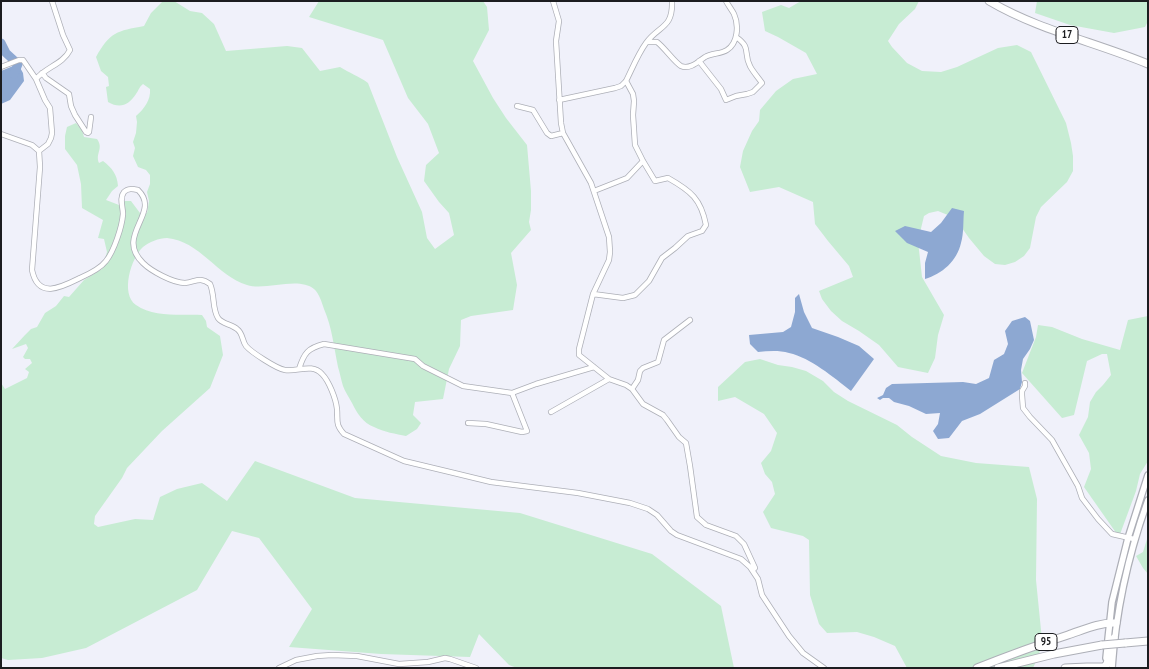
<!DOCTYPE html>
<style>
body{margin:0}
#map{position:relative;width:1149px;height:669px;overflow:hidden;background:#f0f1fa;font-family:"PT Sans Narrow",sans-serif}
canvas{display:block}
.frame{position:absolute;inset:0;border:2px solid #1c1d20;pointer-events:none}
</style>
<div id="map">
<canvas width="1149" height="669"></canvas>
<div class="frame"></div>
</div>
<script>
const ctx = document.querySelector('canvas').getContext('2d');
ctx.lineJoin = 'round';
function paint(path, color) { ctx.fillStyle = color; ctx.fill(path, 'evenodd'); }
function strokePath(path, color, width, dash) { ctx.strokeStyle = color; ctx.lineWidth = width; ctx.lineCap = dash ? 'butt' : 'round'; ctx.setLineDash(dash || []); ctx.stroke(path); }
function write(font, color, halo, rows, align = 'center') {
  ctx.font = font + ' "PT Sans Narrow",sans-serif'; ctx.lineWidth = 4; ctx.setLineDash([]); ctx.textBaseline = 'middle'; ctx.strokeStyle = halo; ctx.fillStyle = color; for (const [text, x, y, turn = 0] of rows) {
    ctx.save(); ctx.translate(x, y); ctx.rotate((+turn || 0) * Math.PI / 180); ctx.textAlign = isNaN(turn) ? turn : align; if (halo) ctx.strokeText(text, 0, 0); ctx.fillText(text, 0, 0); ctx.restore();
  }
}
const green = new Path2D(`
 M163 1H174L190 11 202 13 214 24 226 51 287 46 302 48 320 71 340 67C349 73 359 76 368 83L397 157 422 212 427 238 435 249 454 235 449 213 439 202 424 181 426 165 439 153 428 124 408 98 383 40 309 17 319 1H483L487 7 489 30 473 61 493 98 506 118 527 145 531 191V210L529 222 531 230 511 253 517 285 513 310 471 316 461 320 460 346 449 369 443 399 415 402 413 415 421 423 417 429 406 436C396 434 384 432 374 427 363 423 357 413 352 403 349 397 345 392 343 386 341 380 340 373 338 367 334 348 332 327 324 309 322 303 319 293 314 289 298 276 266 291 247 285 217 276 200 241 167 238 159 238 149 242 143 247 131 258 120 294 136 305 154 318 182 314 202 315L206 321 207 327 220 336 223 355 210 388 162 431 127 468 122 478 95 516 94 524 98 527 135 519 153 520 160 497 177 489 202 483 227 501 255 461 355 498 520 513 652 554 721 606 734 668H517L509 665 479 634 470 657 381 654 289 647 312 609 259 538 232 531 197 590 86 648 42 658 8 660 1 658V383L5 389 27 378 29 372 25 369 32 363 30 359H25L23 357 28 348 26 344 12 349 25 335 31 329 37 327 45 313 56 306 64 296 69 297 84 280 102 269 107 252 104 239 98 238 103 220 82 208 81 184 77 165 65 149V136L67 127 76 123 82 130 84 137 97 139C104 149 95 153 99 163L103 161C112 168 117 174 118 186L112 191 106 200 119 205 125 201H131L140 213H147L149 201 147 192 150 184V175L146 170 138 167 133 156 135 148 133 142 136 133 137 122 136 116C144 109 151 100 150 89L143 84C139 87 139 90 136 94 129 105 120 109 108 102L106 87 109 86 108 77 101 71 96 57C110 32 117 31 144 26L151 13Z
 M801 1H919L915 9 899 24 888 41 892 47 907 63 922 71 941 72 957 67 998 48 1017 45 1031 52 1066 123 1071 143 1073 156V171L1067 182 1041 207 1036 217 1030 248 1024 256 1015 262 1005 265 995 264 984 256 969 238 955 218 938 211 929 213 924 216 918 241 922 277 944 315 938 335 935 358 928 373 898 367 879 345 859 331 842 321 831 311 822 299 819 291 853 277 849 266 828 241 815 224 813 202 779 187 750 192 740 167 743 151 752 131 759 121 760 110 776 91 793 79 817 74 806 53 778 37 765 31 762 12 781 5 789 8Z
 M1037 1H1148V21L1145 27 1114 33 1070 25 1035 13Z
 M1148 316V461L1140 474 1136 491 1119 537 1084 487 1091 469 1089 453 1079 435 1088 417 1090 402 1096 392 1103 385 1111 375 1107 354H1102L1087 361 1074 415 1062 418 1022 373 1036 337 1038 325 1052 327 1082 339 1120 350 1128 320Z
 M760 359 778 365 792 367 806 371 823 381 834 392 848 401 897 425 912 437 941 456 976 463 1029 467 1037 499 1036 580 1042 640 1039 655 1033 668H907L895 646 874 637 857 632 827 633 819 624 810 595 809 540 803 536 771 528 763 512 775 494 772 482 765 474 761 463 771 451 777 433 764 414 735 397 718 401V387L745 362Z
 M1148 536V574L1143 568 1136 556 1143 552Z`);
const water = new Path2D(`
 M18 64 23 73 24 81 10 100 1 104V71Z
 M952 208 964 211C963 221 964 233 961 243 957 261 942 274 925 279V263L928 252 907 243 895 231 905 226 931 232 941 223Z
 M799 294 804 312 812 328 838 337 859 346 874 359 851 391C833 377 811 358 789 353 779 350 768 351 758 352L750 344 749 335 783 332 791 327 795 312V298Z
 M1025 317 1030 321 1034 340 1030 349 1023 359 1021 370 1022 382 1020 389 980 414 962 421 949 438 938 439 933 431 938 424 940 413 926 414 909 406 894 402 889 398H883L880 400 877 398 883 395 886 388 892 384 963 382 976 384 989 378 994 360 1004 354 1008 344 1005 331 1012 321Z`);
const river = new Path2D(`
 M1 43 6 53 18 64 14 74`);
const minor = new Path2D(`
 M553 1 559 21 556 41 561 123 563 133 591 183 609 237 610 252 609 260 593 294 579 349V355L609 379 626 385 632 389 643 404 663 415 667 420 679 437 686 443 690 466 697 517 706 525 736 536 744 544 755 568 753 570
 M647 42H657C664 47 675 63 681 66 690 70 699 61 705 57 712 53 721 54 727 50 738 43 739 25 734 14 732 10 728 5 726 1
 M699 61 721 89 726 100 736 96 747 94 753 92 762 83C758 77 753 72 750 66 743 53 752 48 736 37
 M1 67 19 60H23L36 79 45 100 50 108 52 133 51 138 48 144 39 151
 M42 73 46 78 69 94 71 106 75 115 86 132 88 133 89 132 91 117
 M36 79C46 67 63 64 70 50L63 35 52 1
 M559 100 615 88 621 86 626 81C632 69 638 54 646 43 659 25 673 29 672 1
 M517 106 533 110 547 133 551 136 563 133
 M1 134 32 145 39 151 40 167 32 270C38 300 62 287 80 278 89 274 100 269 106 261 114 251 122 227 123 214 123 207 119 198 124 192 128 188 133 189 138 190 162 213 114 235 143 263 151 271 173 283 185 283 196 282 199 276 210 284 215 295 212 309 218 318 222 324 231 324 237 329 243 333 242 341 246 346 251 352 277 369 285 370 298 372 312 363 322 374 329 381 336 399 337 409 338 421 335 424 344 434L404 461 454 473 491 482 578 493 630 503 648 509 657 515 671 531 677 535 741 559 750 567 758 579 762 595 789 636 803 653 824 668
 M594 191 627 178 643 161
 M593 294 623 298 635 295 649 281 662 258 675 248 688 236 702 231 706 225C701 199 691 191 668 178L655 181 643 161 635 145 633 115 634 101 633 94 626 81
 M299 369C304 353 308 348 324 344L415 359 423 366 463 386 512 393 536 384 594 367
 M1025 383V386L1022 391V395L1023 408 1030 417 1052 440 1078 486 1082 498 1098 519 1112 534 1134 539
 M632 389 638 380 640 371 643 368 658 362 664 340 690 320
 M551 412 609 379
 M468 423 486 424 522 432 527 431 512 393
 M279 668 296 660 317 656 332 655 357 656 399 664 428 662 445 658 450 659 476 668`);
const tertiary = new Path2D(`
 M1106 658 1112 602 1128 538 1148 475
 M1112 668C1116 610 1128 555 1148 500`);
const primary = new Path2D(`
 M989 1C1038 30 1095 42 1148 64
 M1125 643 1148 641
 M977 668C1007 656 1037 645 1068 635 1083 630 1100 622 1116 623
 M998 668 1054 654 1102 645
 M1065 668 1087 667H1104L1107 664 1111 646 1114 638`);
const primaryBridge = new Path2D(`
 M1102 645 1125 643`);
const shields = [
 [1067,35,22],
 [1046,642,22]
];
const shieldNames = [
 ["17",1067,35],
 ["95",1046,642]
];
paint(green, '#c7ecd3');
paint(water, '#8da8d2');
strokePath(river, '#8da8d2', 9);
strokePath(minor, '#adafb7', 6);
strokePath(tertiary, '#adafb7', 8);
strokePath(primary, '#adafb7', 9);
strokePath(minor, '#fff', 4.5);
strokePath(tertiary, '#fff', 5.5);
strokePath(primary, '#fff', 7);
strokePath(primaryBridge, '#adafb7', 9, []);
strokePath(primaryBridge, '#fff', 7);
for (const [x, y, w] of shields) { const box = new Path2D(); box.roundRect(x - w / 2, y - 8.5, w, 17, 4); ctx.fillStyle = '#fff'; ctx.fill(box); strokePath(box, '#1c1d20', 1); }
write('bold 11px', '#1c1d20', null, shieldNames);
</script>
